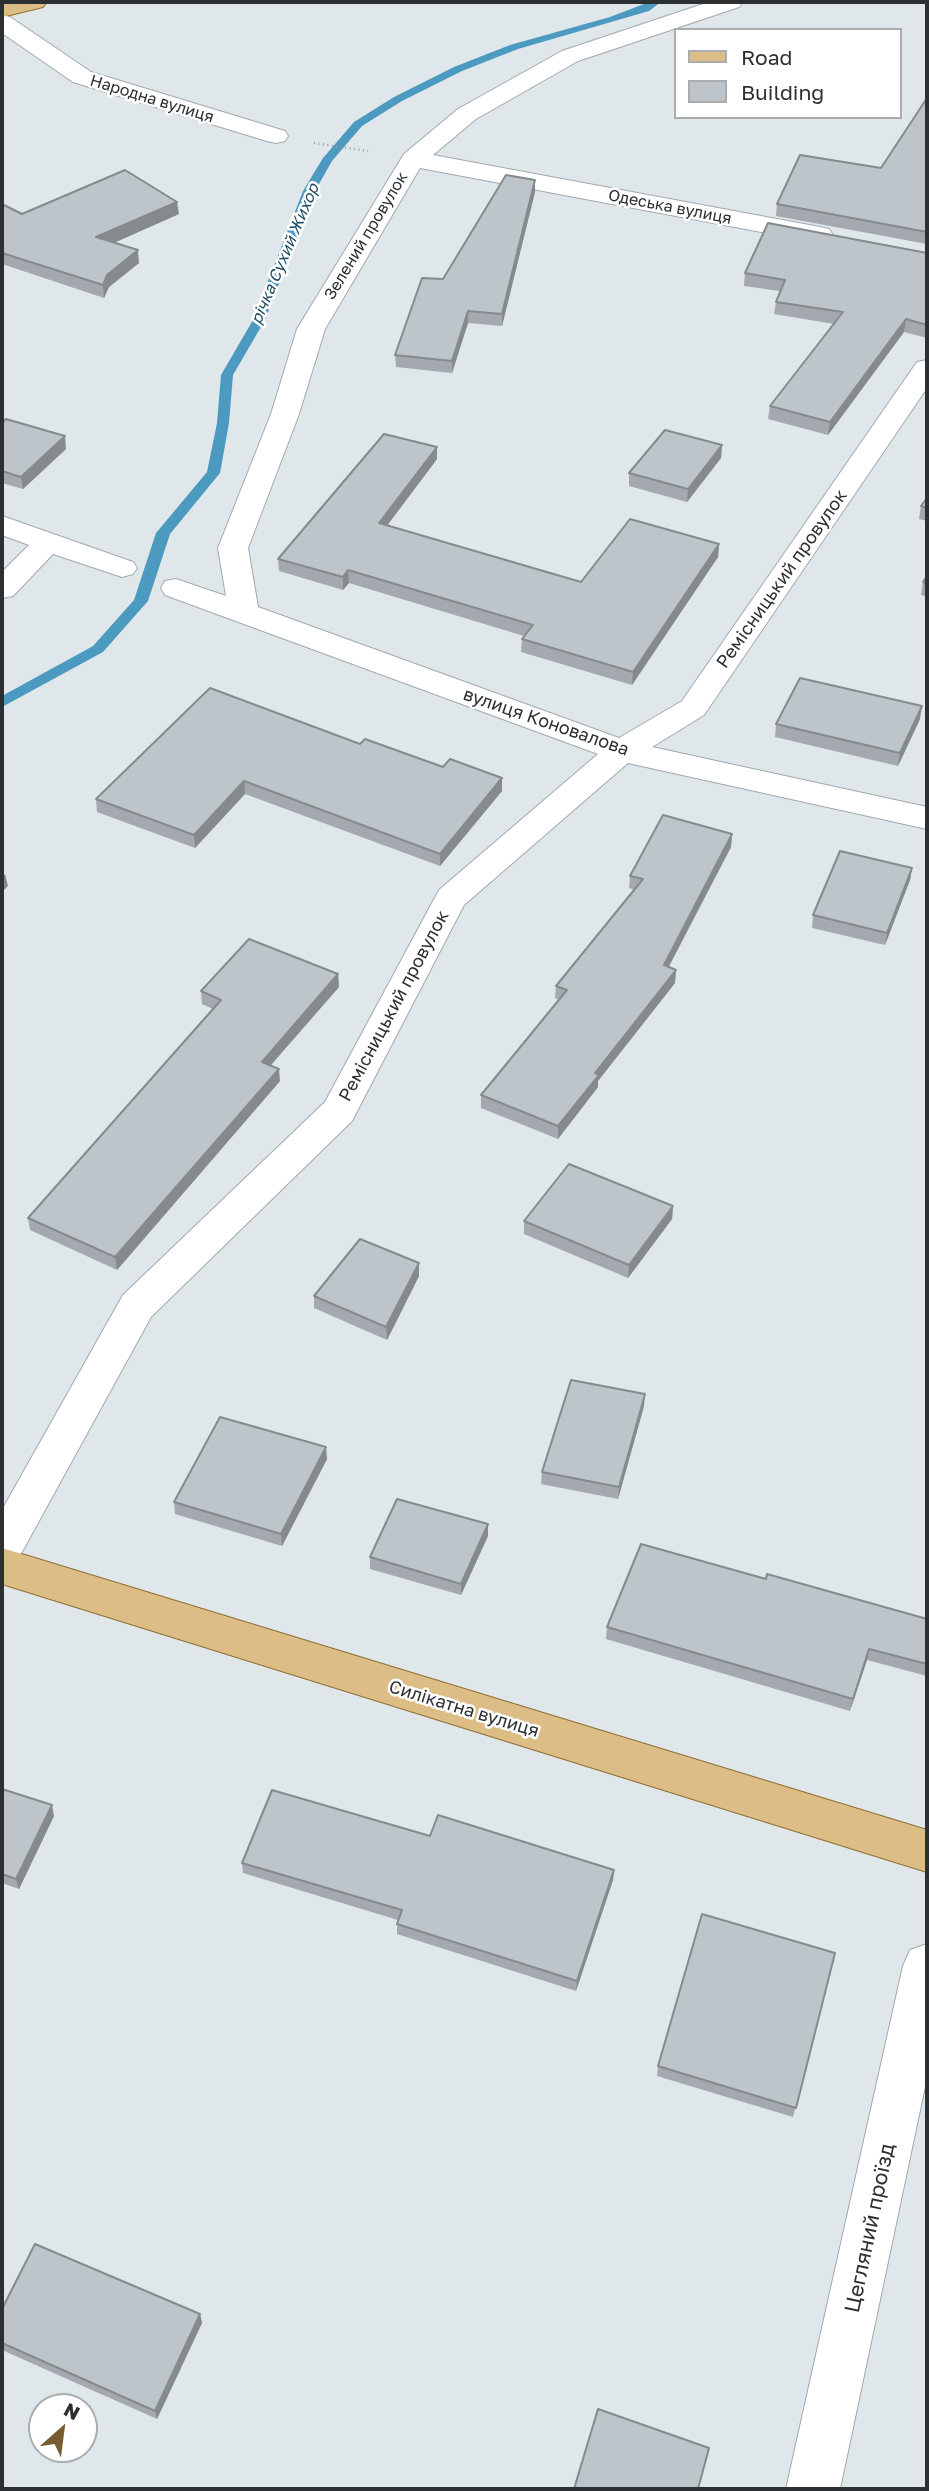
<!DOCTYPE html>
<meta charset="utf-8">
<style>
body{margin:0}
#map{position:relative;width:929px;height:2491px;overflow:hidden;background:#dfe7eb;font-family:"Golos Text",sans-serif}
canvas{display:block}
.frame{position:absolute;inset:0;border:4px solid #2d3032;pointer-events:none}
.legend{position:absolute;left:674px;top:28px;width:228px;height:91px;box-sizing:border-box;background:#fff;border:2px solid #abacad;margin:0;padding:9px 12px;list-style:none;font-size:21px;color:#2d3032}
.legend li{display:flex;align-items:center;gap:14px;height:35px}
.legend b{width:35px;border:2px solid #abacad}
.north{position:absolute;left:28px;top:2393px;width:70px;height:70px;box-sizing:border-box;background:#fff;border:2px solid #abacad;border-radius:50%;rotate:28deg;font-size:19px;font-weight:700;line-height:28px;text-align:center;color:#2d3032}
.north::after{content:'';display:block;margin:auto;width:24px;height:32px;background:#775c2f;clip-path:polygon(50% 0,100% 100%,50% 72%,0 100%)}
</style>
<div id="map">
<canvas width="929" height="2491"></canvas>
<div class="frame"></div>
<ul class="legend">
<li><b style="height:9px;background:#dcbd85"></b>Road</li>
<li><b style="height:19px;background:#bec5ca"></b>Building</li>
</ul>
<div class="north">N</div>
</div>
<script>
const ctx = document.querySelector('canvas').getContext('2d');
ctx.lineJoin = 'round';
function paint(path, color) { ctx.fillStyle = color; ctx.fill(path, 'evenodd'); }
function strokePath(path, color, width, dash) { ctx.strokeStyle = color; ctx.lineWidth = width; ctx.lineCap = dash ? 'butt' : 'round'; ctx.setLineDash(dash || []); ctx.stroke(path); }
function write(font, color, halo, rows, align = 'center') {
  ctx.font = font + ' "Golos Text",sans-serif'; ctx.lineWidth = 5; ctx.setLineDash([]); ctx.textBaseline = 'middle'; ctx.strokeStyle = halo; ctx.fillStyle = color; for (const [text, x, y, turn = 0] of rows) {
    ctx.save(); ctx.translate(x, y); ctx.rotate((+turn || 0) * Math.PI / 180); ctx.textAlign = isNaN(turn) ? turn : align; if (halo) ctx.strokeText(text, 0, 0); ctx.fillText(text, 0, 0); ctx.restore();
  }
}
const stream = new Path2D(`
 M649 2H661L649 11 518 49 462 71 402 101 362 126 332 161 315 191 265 320 233 375 229 423 220 473 170 534 148 601 103 652 2 707V696L93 646 134 600 156 533 207 472 217 423 221 375 253 320 303 191 323 158 354 122 394 97 454 67 510 45 610 17Z`);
const path = new Path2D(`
 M314 143 368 151`);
const minor = new Path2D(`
 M709 2H743L739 7 578 61 476 119 433 155 820 227 829 229 833 235 829 241 820 243 420 168 325 329 299 414 248 548 258 607 619 738 682 701 917 362 927 360V388L704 715 652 747 927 807V829L628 763 464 905 352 1121 151 1317 17 1561 2 1566V1510L123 1295 325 1102 439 890 598 754 165 595 161 588 165 581 176 579 226 596 218 548 271 414 297 329 404 154 458 109 562 51Z
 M2 15 10 17 91 72 285 131 288 136 285 141 276 143 267 141 73 82 2 33Z
 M2 516 133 562 137 568 133 574 122 577 53 554 13 596 2 598V572L29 545 2 535Z
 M927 1944V2077L840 2489H786L903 1966 910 1950Z`);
const major = new Path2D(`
 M7 2H47L43 7 2 17V3Z
 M2 1548 927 1830V1872L2 1584Z`);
const wall = new Path2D(`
 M927 98V244L776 216 777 204 881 168Z
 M535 180V192L502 326 468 323 452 373 396 367 395 355 443 279Z
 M2 204 22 214H179L113 243 139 263 109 287 104 298 2 264Z
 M927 253V338L904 332 828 435 768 419 770 406 834 324 774 314 776 302 780 291 744 286 745 273Z
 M2 423 66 449 23 489 2 483Z
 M722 445 721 458 687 502 629 486V473Z
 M437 459 387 526 581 582 719 544 718 557 632 685 521 652 522 639 524 636 349 583 343 590 279 571 278 559Z
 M927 498V521L919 519 921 506Z
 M927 576V597L921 595 923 582Z
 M920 719 898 766 775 737 776 724Z
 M360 744 443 767 502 778V791L440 866 245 794 195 848 97 812 96 799Z
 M732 834 731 847 668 967 676 970 675 983 598 1081V1087L558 1139 481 1108V1095L559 1000 555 998 556 986 635 890 629 888 630 876Z
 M912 868 910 880 885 945 812 928 813 915Z
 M338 974 339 987 271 1065 280 1081 117 1270 30 1230 28 1218 213 1009 202 1004 201 991Z
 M673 1206 672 1219 628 1278 524 1234V1221Z
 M419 1263V1276L387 1340 314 1308V1296Z
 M644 1406 618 1499 541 1484 542 1472Z
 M327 1459 282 1546 175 1514 174 1502Z
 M488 1536 461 1595 370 1569V1557Z
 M766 1579 927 1619V1676L867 1660 850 1711 606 1639 607 1627Z
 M2 1789 54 1816 19 1889 2 1883Z
 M430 1836 614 1870 613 1880 576 1991 397 1934V1924L398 1920 243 1873 242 1863Z
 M835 1953 793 2117 657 2076 658 2066Z
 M2 2309 200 2314 202 2323 157 2419 2 2350Z`);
const shadedWall = new Path2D(`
 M535 180V192L502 326V314Z
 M177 202 179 214 98 250 96 237Z
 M138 250 139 263 109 287 104 298 103 285 107 275Z
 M468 311V323L452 373V361Z
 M906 319 904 332 828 435 830 422Z
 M65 436 66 449 23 489 21 477Z
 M722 445 721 458 687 502 688 489Z
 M437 447V459L379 536V523Z
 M719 544 718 557 632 685 633 672Z
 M348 570 349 583 343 590V577Z
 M922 706 920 719 898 766 900 753Z
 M502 778V791L440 866V854Z
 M244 781 245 794 195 848 194 835Z
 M732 834 731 847 663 978 664 965Z
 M912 868 910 880 885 945 887 933Z
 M5 874 8 886 2 892V877Z
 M676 970 675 983 598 1081V1087L558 1139V1126L595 1073Z
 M338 974 339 987 263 1074 262 1062Z
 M279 1069 280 1081 117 1270 115 1257Z
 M673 1206 672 1219 628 1278 629 1265Z
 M419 1263V1276L387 1340 386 1327Z
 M645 1394 644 1406 618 1499 619 1487Z
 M326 1447 327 1459 282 1546 281 1534Z
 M488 1524V1536L461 1595V1584Z
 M869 1649 867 1660 850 1711 853 1699Z
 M52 1805 54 1816 19 1889 16 1879Z
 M614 1870 613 1880 576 1991 577 1981Z
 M200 2314 202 2323 157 2419 155 2411Z`);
const building = new Path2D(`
 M927 98V232L777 204 800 155 881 168Z
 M125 170 177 202 96 237 138 250 107 275 103 285 2 253V204L22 214Z
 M506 175 535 180 502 314 468 311 452 361 395 355 422 278 443 279Z
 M768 223 927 253V325L906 319 830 422 770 406 843 312 776 302 785 280 745 273Z
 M6 419 65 436 21 477 2 471V423Z
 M665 430 722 445 688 489 629 473Z
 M384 434 437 447 379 523 581 582 630 519 719 544 633 672 522 639 533 625 348 570 343 577 278 559Z
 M927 498V508L921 506Z
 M927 576V584L923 582Z
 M800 678 922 706 900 753 776 724Z
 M210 688 360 744 365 739 443 767 450 759 502 778 440 854 244 781 194 835 96 799Z
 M663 815 732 834 664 965 676 970 595 1073 599 1075 558 1126 481 1095 567 990 556 986 643 879 630 876Z
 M840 851 912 868 887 933 813 915Z
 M249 939 338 974 262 1062 279 1069 115 1257 28 1218 221 1000 201 991Z
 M569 1164 673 1206 629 1265 524 1221Z
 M360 1239 419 1263 386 1327 314 1296Z
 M571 1380 645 1394 619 1487 542 1472Z
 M220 1417 326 1447 281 1534 174 1502Z
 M397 1499 488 1524 461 1584 370 1557Z
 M641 1544 766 1579 767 1574 927 1619V1664L869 1649 853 1699 607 1627Z
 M2 1789 52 1805 16 1879 2 1874Z
 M272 1790 430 1836 438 1815 614 1870 577 1981 397 1924 402 1910 242 1863Z
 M702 1914 835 1953 796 2108 658 2066Z
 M35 2244 200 2314 155 2411 2 2343V2309Z
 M598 2409 709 2448 698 2489H574Z`);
const farStreetnames = [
 ["Народна вулиця",152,99,17],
 ["Одеська вулиця",670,207,11],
 ["Зелений провулок",366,236,-59]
];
const farWaternames = [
 ["річка Сухий Жихор",285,254,-67]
];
const streetNames = [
 ["Ремісницький провулок",782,579,-55],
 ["вулиця Коновалова",546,722,19],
 ["Ремісницький провулок",394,1006,-62],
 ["Силікатна вулиця",464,1709,17]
];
const nearStreetnames = [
 ["Цегляний проїзд",870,2228,-78]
];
paint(stream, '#4d9ac1');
strokePath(minor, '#a2a9ad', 2);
strokePath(major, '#8f6f33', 2);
strokePath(path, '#989fa2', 2.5, [1, 3.5]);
paint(minor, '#fff');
paint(major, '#dcbd85');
paint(wall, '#a3a9ae');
paint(shadedWall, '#858a8d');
paint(building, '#bec5ca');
strokePath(building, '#858a8d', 2);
write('16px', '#2d3032', '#fff', farStreetnames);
write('italic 16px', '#1c4960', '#fff', farWaternames);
write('18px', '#2d3032', '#fff', streetNames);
write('21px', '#2d3032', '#fff', nearStreetnames);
</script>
